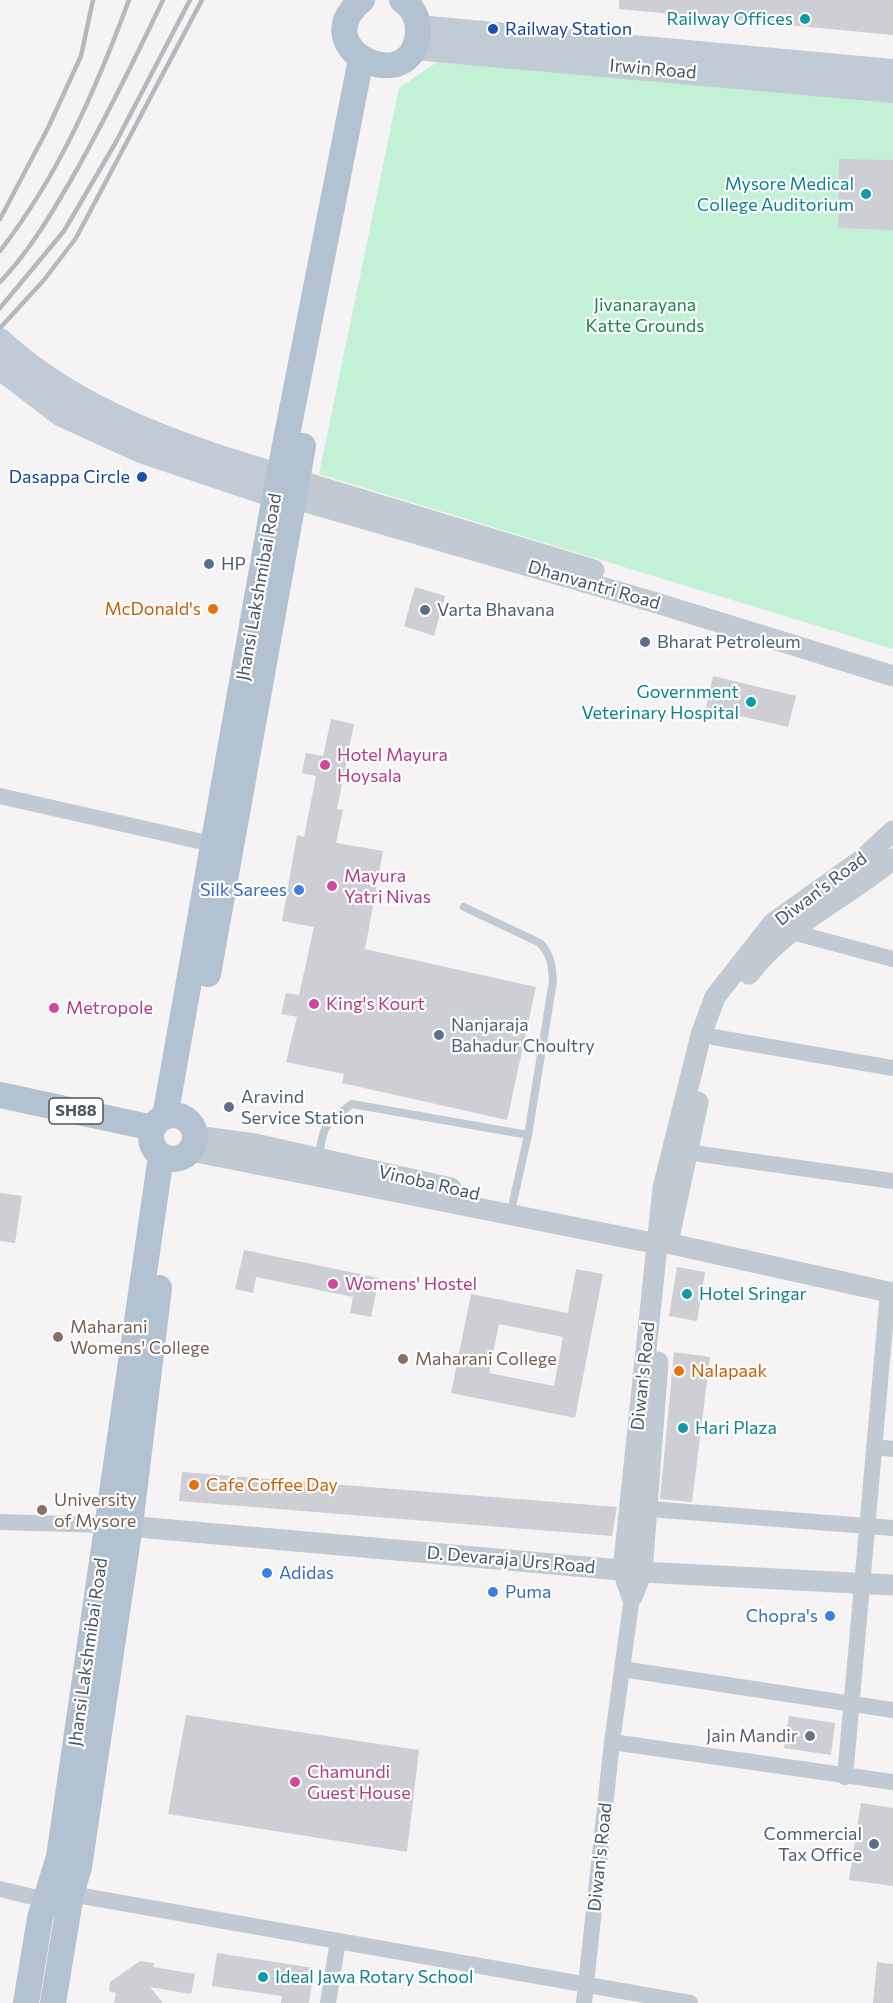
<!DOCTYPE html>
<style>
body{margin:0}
canvas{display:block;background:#f5f3f3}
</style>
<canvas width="893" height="2003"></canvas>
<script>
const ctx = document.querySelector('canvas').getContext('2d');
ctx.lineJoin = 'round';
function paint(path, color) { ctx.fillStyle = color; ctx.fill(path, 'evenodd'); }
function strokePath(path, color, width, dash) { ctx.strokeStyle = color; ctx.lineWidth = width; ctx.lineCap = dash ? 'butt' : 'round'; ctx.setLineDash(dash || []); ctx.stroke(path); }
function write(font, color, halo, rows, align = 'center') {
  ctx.font = font + ' Commissioner,sans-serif'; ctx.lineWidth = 4.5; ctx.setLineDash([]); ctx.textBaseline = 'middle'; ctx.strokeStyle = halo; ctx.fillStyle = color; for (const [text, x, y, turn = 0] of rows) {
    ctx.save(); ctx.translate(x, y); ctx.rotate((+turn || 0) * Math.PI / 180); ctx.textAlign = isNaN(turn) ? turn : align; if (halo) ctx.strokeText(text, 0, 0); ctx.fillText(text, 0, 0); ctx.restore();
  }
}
const green = new Path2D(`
 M452 52 893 89V649L319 474 399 88Z`);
const building = new Path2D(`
 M619 0H893V35L619 9Z
 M839 159 893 160V230L838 228Z
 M415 587 445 596 434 636 404 626Z
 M713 676 796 696 788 727 706 708Z
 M331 719 354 724 337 809 343 810 336 843 383 851 365 949 536 987 507 1120 342 1083 344 1074 286 1062 297 1017 281 1014 286 993 299 995 314 927 282 921 297 835 304 837 316 776 302 773 306 753 323 756Z
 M0 1193 22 1196 15 1243 0 1241Z
 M244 1250 379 1278 371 1317 350 1313 353 1297 256 1277 253 1293 235 1289Z
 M677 1267 705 1272 697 1321 669 1316Z
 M576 1269 603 1274 575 1418 451 1393 471 1294 568 1313ZM499 1324 563 1337 554 1386 489 1373Z
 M674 1352 710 1357 692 1502 660 1499Z
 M182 1472 617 1507 612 1536 179 1501Z
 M186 1715 419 1750 407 1852 168 1814Z
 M789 1716 835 1723 831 1755 784 1748Z
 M861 1803 893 1808V1886L849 1880Z
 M217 1953 314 1968 309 2003H281L282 1996 212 1986Z
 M140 1961 154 1963 153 1967 195 1974 191 1994 150 1987 163 2003H114L116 1993 109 1991 110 1982Z
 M877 1962 893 1964V2003H873Z`);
const service = new Path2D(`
 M464 907 540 943C551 955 552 965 553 981L528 1135 513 1202
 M319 1158C323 1124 325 1124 352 1104L528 1135`);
const minor = new Path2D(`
 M0 796 212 844
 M792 932 893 959
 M713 1037 893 1068
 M686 1152 893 1181
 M875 1447 893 1449
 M637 1508 893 1528
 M0 1522 106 1525
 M622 1669 893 1710
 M612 1742 893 1782
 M845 1777 888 1292
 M0 1889 45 1900 71 1894 690 2003
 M328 2003 338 1941
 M584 2003 612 1742 632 1597`);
const tertiary = new Path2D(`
 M297 480 594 570
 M295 499 650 601 893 676
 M749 974C786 925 846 898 893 859
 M196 1136 255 1144 451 1188
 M191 1151 648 1242 658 1241 893 1293
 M670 1233 698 1102
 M116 1525 642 1572 893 1585
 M632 1597 623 1571 663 1188 701 1035 715 997 773 923 864 858 893 831
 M632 1597 642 1572 658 1362`);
const secondary = new Path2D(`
 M418 27 893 71
 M414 48 893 91
 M0 340C78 413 195 452 296 480
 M0 368 60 414 141 451 275 496 295 499`);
const primary = new Path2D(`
 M362 0C302 49 414 101 418 32 419 19 413 8 402 0
 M208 974 303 446
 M0 1095 153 1128
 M151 1137a22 22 0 1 1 44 0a22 22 0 1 1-44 0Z
 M165 1117 275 496 361 59
 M26 2003 40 1918 59 1857 161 1156
 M53 2003 71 1894 79 1867 130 1525 159 1288`);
const rail = new Path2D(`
 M0 219 48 128 81 56 93 0
 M0 251C59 175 96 89 129 0
 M0 282C29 252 50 216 71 180 104 122 134 61 163 0
 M0 308 64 231 116 142 190 0
 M0 328 44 280 76 238 202 0`);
const markers = [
 [805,19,6,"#0f9aa8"],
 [493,29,6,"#1a4fb4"],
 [866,194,6,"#0f9aa8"],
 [142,477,6,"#1a4fb4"],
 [209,564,6,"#5c6f8a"],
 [213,609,6,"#e8710a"],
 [425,610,6,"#5c6f8a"],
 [645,642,6,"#5c6f8a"],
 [751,702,6,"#0f9aa8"],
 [325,765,6,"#d1479c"],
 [332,886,6,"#d1479c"],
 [299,890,6,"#3f7fe0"],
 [314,1004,6,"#d1479c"],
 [54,1008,6,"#d1479c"],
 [439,1035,6,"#5c6f8a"],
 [229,1107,6,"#5c6f8a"],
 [333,1284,6,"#d1479c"],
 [687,1294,6,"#0f9aa8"],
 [58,1337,6,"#8d6e63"],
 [403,1359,6,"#8d6e63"],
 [679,1371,6,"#e8710a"],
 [683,1428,6,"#0f9aa8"],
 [194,1485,6,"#e8710a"],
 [42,1510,6,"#8d6e63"],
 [267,1573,6,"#3f7fe0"],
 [493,1592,6,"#3f7fe0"],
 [830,1616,6,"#3f7fe0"],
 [810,1736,6,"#6b7280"],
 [295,1782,6,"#d1479c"],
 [874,1844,6,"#5c6f8a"],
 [263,1977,6,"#0f9aa8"]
];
const shields = [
 [76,1111,54]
];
const shieldNames = [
 ["SH88",76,1111]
];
const cultureNames = [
 ["Railway Offices",793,19],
 ["Mysore Medical",854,184],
 ["College Auditorium",854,205],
 ["Government",739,692],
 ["Veterinary Hospital",739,713],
 ["Hotel Sringar",699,1294,"left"],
 ["Hari Plaza",695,1428,"left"],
 ["Ideal Jawa Rotary School",275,1977,"left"]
];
const transitNames = [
 ["Railway Station",505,29],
 ["Dasappa Circle",130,477,"right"]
];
const streetNames = [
 ["Irwin Road",653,69,5],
 ["Dhanvantri Road",594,585,16],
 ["Jhansi Lakshmibai Road",259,587,-80],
 ["Diwan's Road",821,889,-37],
 ["Vinoba Road",429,1183,13],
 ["Diwan's Road",643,1376,-84],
 ["D. Devaraja Urs Road",511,1560,5],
 ["Jhansi Lakshmibai Road",88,1652,-82],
 ["Diwan's Road",600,1857,-84]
];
const parkNames = [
 ["Jivanarayana",645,305],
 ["Katte Grounds",645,326]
];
const serviceNames = [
 ["HP",221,564],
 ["Varta Bhavana",437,610],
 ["Bharat Petroleum",657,642],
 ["Nanjaraja",451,1025],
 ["Bahadur Choultry",451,1046],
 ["Aravind",241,1097],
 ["Service Station",241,1118],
 ["Commercial",862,1834,"right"],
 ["Tax Office",862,1855,"right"]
];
const foodNames = [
 ["McDonald's",201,609,"right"],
 ["Nalapaak",691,1371],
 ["Cafe Coffee Day",206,1485]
];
const hotelNames = [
 ["Hotel Mayura",337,755],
 ["Hoysala",337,776],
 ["Mayura",344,876],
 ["Yatri Nivas",344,897],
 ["King's Kourt",326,1004],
 ["Metropole",66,1008],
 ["Womens' Hostel",345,1284],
 ["Chamundi",307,1772],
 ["Guest House",307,1793]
];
const shopNames = [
 ["Silk Sarees",287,890],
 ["Adidas",279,1573,"left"],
 ["Puma",505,1592,"left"],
 ["Chopra's",818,1616]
];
const educationNames = [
 ["Maharani",70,1327],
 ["Womens' College",70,1348],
 ["Maharani College",415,1359],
 ["University",54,1500],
 ["of Mysore",54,1521]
];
const worshipNames = [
 ["Jain Mandir",798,1736]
];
paint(green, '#c3f1d5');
paint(building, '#cdcfd5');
strokePath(service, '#c1cad2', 8);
strokePath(minor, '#c1cad2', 16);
strokePath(tertiary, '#c1cad2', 21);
strokePath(secondary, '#c1cbd6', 24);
strokePath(primary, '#b3c2d1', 26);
strokePath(rail, '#b5b8bd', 4.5);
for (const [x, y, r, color] of markers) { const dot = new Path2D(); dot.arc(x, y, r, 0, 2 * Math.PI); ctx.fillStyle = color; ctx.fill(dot); strokePath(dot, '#fff', 2); }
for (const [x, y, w] of shields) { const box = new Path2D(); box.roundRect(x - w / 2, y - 13, w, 26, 4.5); ctx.fillStyle = '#fff'; ctx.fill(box); strokePath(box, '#4a5661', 1.5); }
write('bold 16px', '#4a5661', null, shieldNames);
write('18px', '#0d838f', '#fff', cultureNames, 'right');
write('18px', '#164399', '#fff', transitNames, 'left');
write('18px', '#4a5661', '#fff', streetNames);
write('18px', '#17864f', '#fff', parkNames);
write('18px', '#4e5e75', '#fff', serviceNames, 'left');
write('18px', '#c56008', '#fff', foodNames, 'left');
write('18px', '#b23c85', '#fff', hotelNames, 'left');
write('18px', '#366cbe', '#fff', shopNames, 'right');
write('18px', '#785e54', '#fff', educationNames, 'left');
write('18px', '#5b616d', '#fff', worshipNames, 'right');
</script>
